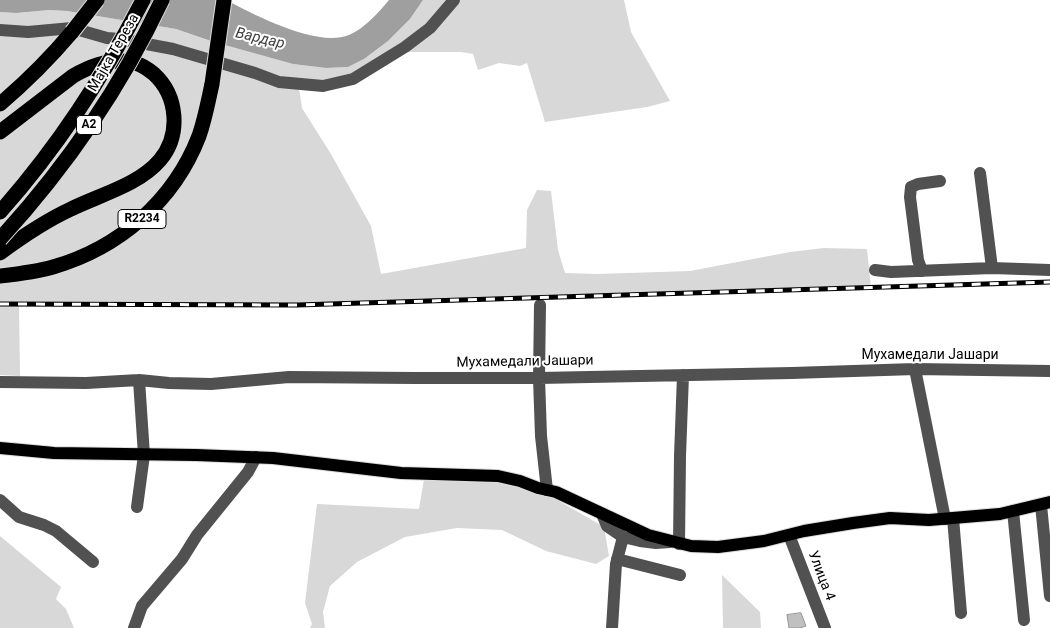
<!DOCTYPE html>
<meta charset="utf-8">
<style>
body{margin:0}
canvas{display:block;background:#fff}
</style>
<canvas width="1050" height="628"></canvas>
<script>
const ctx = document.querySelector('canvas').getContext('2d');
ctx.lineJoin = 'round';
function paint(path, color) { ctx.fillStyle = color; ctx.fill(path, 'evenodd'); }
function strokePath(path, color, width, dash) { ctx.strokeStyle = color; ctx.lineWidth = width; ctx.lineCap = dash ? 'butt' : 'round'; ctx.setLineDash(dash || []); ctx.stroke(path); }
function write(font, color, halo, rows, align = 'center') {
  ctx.font = font + ' Roboto,sans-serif'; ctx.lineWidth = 4; ctx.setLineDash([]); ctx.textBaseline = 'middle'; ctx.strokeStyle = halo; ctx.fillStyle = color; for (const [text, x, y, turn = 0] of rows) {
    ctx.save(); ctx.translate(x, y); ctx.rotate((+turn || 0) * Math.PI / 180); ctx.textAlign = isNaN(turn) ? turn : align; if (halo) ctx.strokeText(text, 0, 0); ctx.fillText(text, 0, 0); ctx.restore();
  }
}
const green = new Path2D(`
 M423 0H624L631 32 670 101 647 107 545 122 527 63 520 66 499 63 478 70 473 54 461 52H397L353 79 297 81 300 94 302 108 331 154 371 226 381 274 526 248 527 210 537 190 551 191 558 250 565 273 597 274 690 271 790 252 824 248 867 249 871 287 297 305 19 304 20 376 0 375V12L16 13 49 10 67 11 176 29 214 42 293 64 326 68 348 67 364 59 388 41 410 19Z
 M424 479 503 482 554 498 604 527 609 556 596 564 546 551 502 530 457 528 405 537 357 562 330 586 323 612 325 628H310L312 624 305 603 317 504 419 509Z
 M0 536 61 587 56 599 66 609 74 628H0Z
 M722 575 760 612 761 628H723Z`);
const water = new Path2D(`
 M0 0H226C255 15 317 48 349 35 365 28 378 13 389 0H423L410 19 388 41 364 59 348 67 326 68 293 64 214 42 176 29 67 11 49 10 16 13 0 12Z`);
const building = new Path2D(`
 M801 613 806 626 800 628H789L787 615Z`);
const minor = new Path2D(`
 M0 30 28 32 72 28 107 38 120 39 173 49 255 73 279 82 323 86 353 79 405 47 430 28 454 0
 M980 173 992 268
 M875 270 891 272 992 268 1050 270
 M922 271 918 260 910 197 911 187 918 184 940 181
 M540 305 539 378 541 436 547 490
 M915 369 945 519
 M0 382 86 383 139 380 169 383 211 384 289 377 415 378H539L792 373 915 369 1050 371
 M0 500 19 517 44 525 56 531 93 562
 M1041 505 1050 596
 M137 507 144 455 139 380
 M1013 511 1024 620
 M602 514 607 526 623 537 640 541 656 543 670 542
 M953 518 961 613
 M789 535 825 628
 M679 544 680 456 683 375
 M617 559 680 575
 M134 628 142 606 182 559 197 535 248 472 256 457
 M612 628 616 564 623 537`);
const major = new Path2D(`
 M0 448 54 453 196 455 273 458 401 473 498 476 520 481 538 488 556 492 648 535 691 546 718 547 764 541 804 531 853 523 890 518 929 520 1000 514 1050 502`);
const highway = new Path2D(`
 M0 104C26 82 50 58 72 32
 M0 132 73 76C92 65 113 57 135 63 142 65 148 69 154 74 178 96 181 135 160 160 139 185 99 195 71 209 45 221 23 236 0 253
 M0 276C18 274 36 272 53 267 119 248 174 201 199 136 205 119 208 102 212 84`);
const rail = new Path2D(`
 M0 304 297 305 1050 282`);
const highwayBridge = new Path2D(`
 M72 32 97 0
 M212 84 224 0
 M0 212C57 148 104 76 143 0
 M0 239C65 168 121 87 162 0`);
const shields = [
 [89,125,25],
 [142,219,48]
];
const shieldNames = [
 ["A2",89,125],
 ["R2234",142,219]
];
const streetNames = [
 ["Мајка Тереза",114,53,-60],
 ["Мухамедали Јашари",930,355],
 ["Мухамедали Јашари",525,362,-1],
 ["Улица 4",821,576,69]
];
const waterNames = [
 ["Вардар",260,39,13]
];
paint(green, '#d8d8d8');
paint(water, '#9f9f9f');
paint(building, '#c0c0c0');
strokePath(building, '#959595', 1);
strokePath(major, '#dbdbdb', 14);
strokePath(highway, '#dbdbdb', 17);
strokePath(minor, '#515151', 12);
strokePath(major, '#000', 12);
strokePath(highway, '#000', 15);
strokePath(rail, '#000', 5);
strokePath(rail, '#fff', 3, [9]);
strokePath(highwayBridge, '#dbdbdb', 17, []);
strokePath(highwayBridge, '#000', 15);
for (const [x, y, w] of shields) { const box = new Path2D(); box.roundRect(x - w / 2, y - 9.5, w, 19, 4); ctx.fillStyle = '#fff'; ctx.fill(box); strokePath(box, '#000', 1); }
write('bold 12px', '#000', null, shieldNames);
write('14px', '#000', '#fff', streetNames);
write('italic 15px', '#404040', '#fff', waterNames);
</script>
